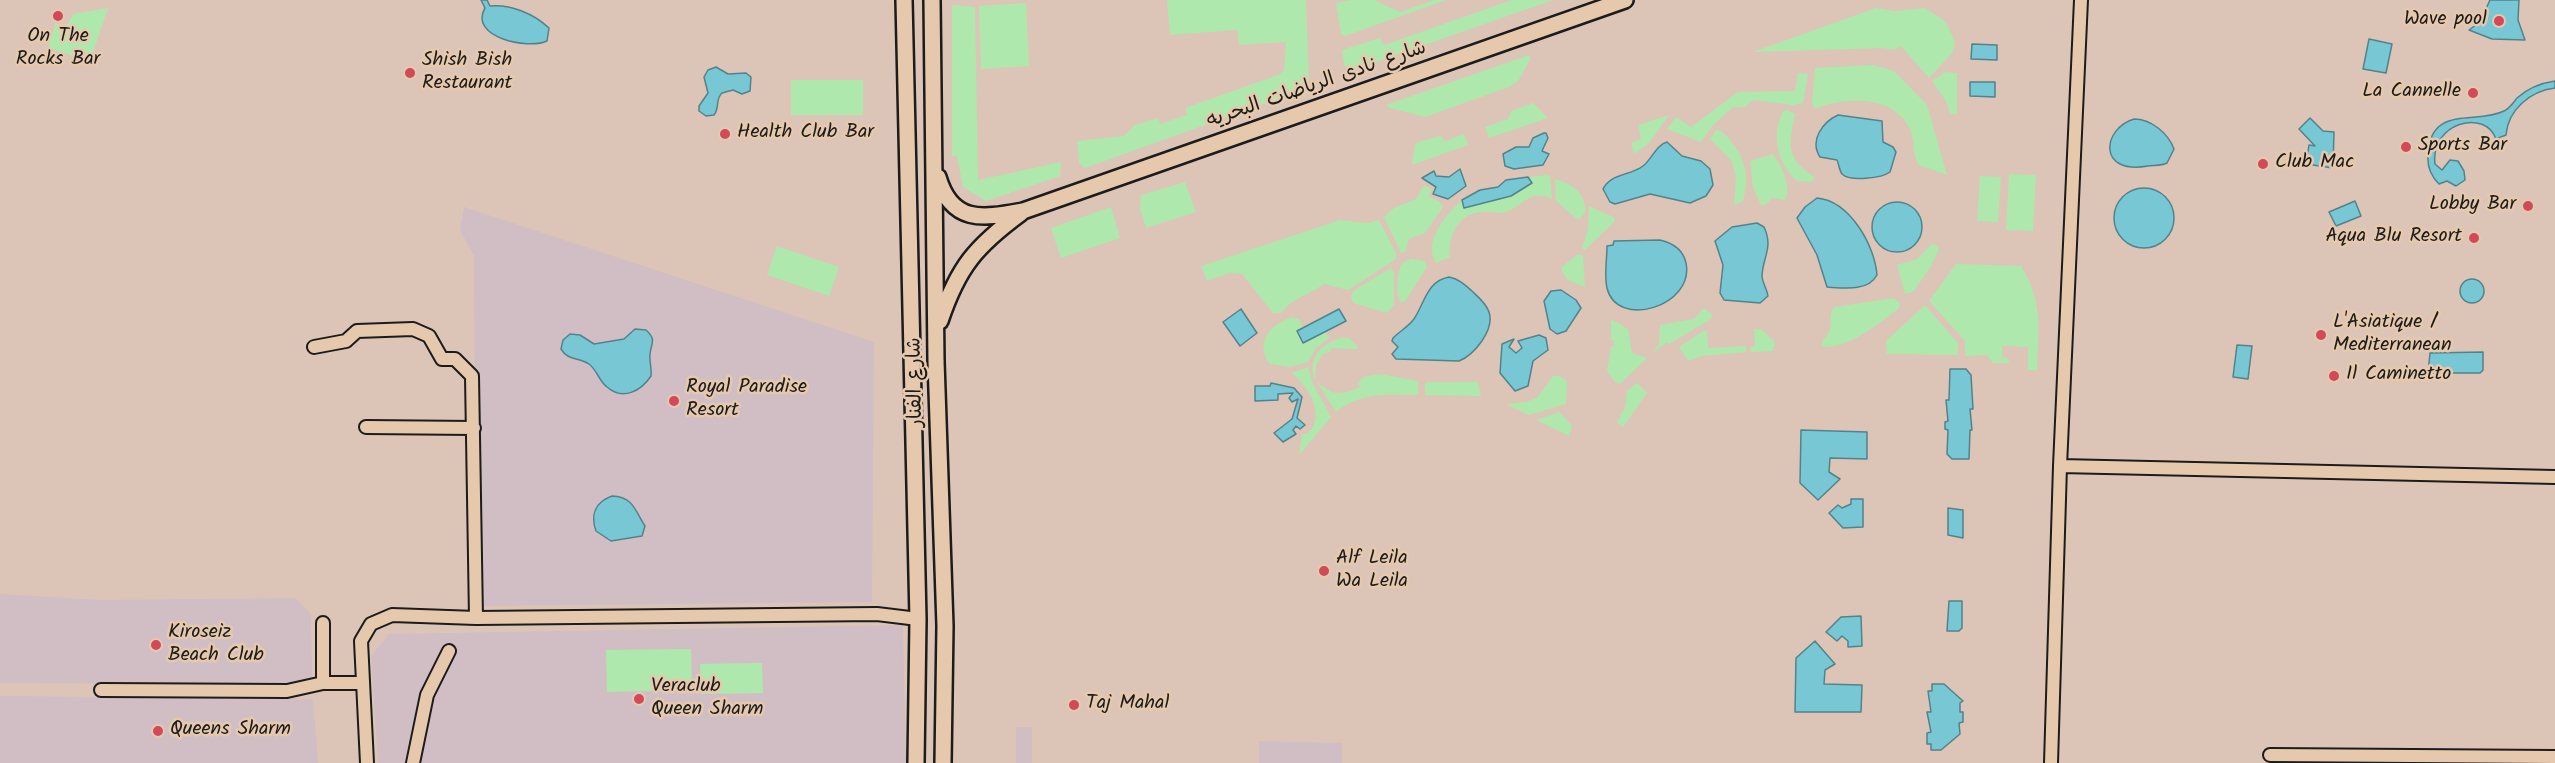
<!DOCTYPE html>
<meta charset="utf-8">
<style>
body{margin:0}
canvas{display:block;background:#dcc4b7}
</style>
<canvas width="2555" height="763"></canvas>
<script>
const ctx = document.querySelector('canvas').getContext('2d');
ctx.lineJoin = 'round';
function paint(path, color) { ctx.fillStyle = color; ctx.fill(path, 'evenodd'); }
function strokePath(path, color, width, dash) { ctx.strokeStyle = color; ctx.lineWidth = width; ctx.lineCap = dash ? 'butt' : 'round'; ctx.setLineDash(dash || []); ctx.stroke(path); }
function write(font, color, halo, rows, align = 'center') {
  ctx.font = font + ' Kalam,"Playpen Sans Arabic",sans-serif'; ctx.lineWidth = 5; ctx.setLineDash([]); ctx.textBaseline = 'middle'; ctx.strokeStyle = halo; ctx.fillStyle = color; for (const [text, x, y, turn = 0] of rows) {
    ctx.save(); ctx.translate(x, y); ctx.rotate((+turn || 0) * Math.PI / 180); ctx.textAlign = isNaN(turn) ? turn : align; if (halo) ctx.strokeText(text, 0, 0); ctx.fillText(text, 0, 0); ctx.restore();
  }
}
const built = new Path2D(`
 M464 207 874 342 872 602 476 606 474 256 460 230Z
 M0 594 99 600 295 598 311 614 312 676 300 685 0 683Z
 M903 625 906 763H378L371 656 389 634Z
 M0 696 313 699 318 763H0Z
 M1016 727H1032V763H1016Z
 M1259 741 1342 743V763H1259Z`);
const green = new Path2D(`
 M1167 0H1306L1309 83 1297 92 1085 168 1079 163 1077 141 1124 136 1135 125 1158 118 1160 124 1187 115 1185 108 1278 75 1284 71 1286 42 1239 45 1237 30 1170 35Z
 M1351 0H1374L1400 12 1434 0H1446L1345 36 1341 34 1336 3Z
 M1512 0H1553L1353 70 1344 65 1342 50 1380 38 1384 45Z
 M1026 3 1029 66 981 69 979 6Z
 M952 5 975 7 978 180 1061 162 1060 176 986 201 963 187 957 156H952Z
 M108 8 90 61 48 48 55 24H68L73 14Z
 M1876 8 1895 11 1925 8 1945 21 1955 41 1953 52 1929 78 1901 46 1894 50 1883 48 1753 52Z
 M1529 55 1531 58 1518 81 1509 87 1425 117 1390 108 1386 105Z
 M1873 65 1894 71 1927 105 1947 175 1919 165C1912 155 1915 141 1910 129 1893 94 1845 97 1814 109L1812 102 1815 68Z
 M1945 72 1957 73V114H1950L1946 101 1932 81Z
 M1798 73 1808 74 1803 103 1793 105 1753 100 1745 107H1733L1712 126 1701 142 1667 129 1676 117 1691 127 1738 92 1795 91Z
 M791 80H863V115H791Z
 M1533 103 1548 118 1489 138 1485 127 1508 119 1511 111Z
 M1787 110 1795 114C1789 145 1785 157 1814 177L1812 182 1797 181C1777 164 1771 135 1783 111Z
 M1669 115 1649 143 1634 154 1631 143 1641 139 1638 125Z
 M1716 130C1722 130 1726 135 1730 140 1746 159 1750 177 1743 201L1734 205 1736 178 1732 161 1710 139Z
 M1464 134 1468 145 1412 165 1415 143 1440 136 1445 141Z
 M1773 154C1782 166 1792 187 1785 200L1772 198 1765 205H1761L1753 188 1750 161Z
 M2009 174 2036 175 2033 231 2006 230Z
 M1547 175 1550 176 1552 199C1529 189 1525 205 1506 212 1499 214 1491 211 1484 212 1458 212 1448 236 1450 257L1436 263 1434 260C1426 237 1445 216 1462 200L1464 208 1511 196 1532 183 1528 177Z
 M1980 176 2001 177 1998 222 1977 221Z
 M1555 179C1572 184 1587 193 1585 213L1578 220 1556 201Z
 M1185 182 1196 212 1146 228 1140 208 1141 195Z
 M1424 185 1432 189 1428 196 1440 202 1443 207 1425 233 1409 239 1406 251 1401 253 1384 217 1394 208 1416 199Z
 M1589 206 1615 218V221L1585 250 1582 248 1588 230Z
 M1111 207 1120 238 1061 258 1051 228Z
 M1340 220 1368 223 1379 220 1396 253V259L1348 290 1324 284C1313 292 1303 295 1293 302 1284 306 1285 315 1273 313L1242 274 1229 273 1207 281 1201 266Z
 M1932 244 1938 246 1939 250 1930 268 1913 292 1905 294 1897 265 1917 259Z
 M777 246 839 267 829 296 767 275Z
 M1578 254 1583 256 1585 287 1568 280 1562 272V267Z
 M1411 259 1425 261 1427 267 1406 300 1401 303C1395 293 1397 272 1402 263Z
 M1956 264 2021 266C2044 304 2038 327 2037 370H2028V347L2002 346V357L2008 358 2009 363H1993L1987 355 1965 356V341L1929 301Z
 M1391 268 1394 272V305L1387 313 1353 303 1351 296 1354 290Z
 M1894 298 1900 303 1899 308C1883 321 1844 352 1822 346 1822 338 1825 339 1829 332 1833 323 1828 315 1834 307Z
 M1925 305 1958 343V355L1887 354 1886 341Z
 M1704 308 1712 315 1711 319 1669 344 1667 342 1651 354 1659 344 1660 325 1694 319Z
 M1293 317 1299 319 1303 328 1297 331 1303 343 1325 332 1329 338 1316 348 1308 362 1290 367 1270 364C1253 342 1272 323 1293 317Z
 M1611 319 1628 329 1632 353 1647 358 1620 384 1615 382 1607 371 1611 347 1614 346V341L1611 340Z
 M1754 329H1761L1775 342 1773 351 1751 352 1750 347 1755 346Z
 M1703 331H1707L1708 348 1746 346V352L1702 356 1688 361 1679 347Z
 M1340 338H1348L1357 345V349L1331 348V351L1323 354 1316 365 1315 381C1307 358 1320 345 1340 338Z
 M1308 367 1313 384 1331 417 1299 455 1302 434 1308 433C1327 415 1307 384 1291 373Z
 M1380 374 1418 381V395C1389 394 1360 392 1336 412L1317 382C1334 396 1338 396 1360 387L1358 383 1363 377Z
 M1553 376H1560L1567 381 1566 404 1529 415 1506 404 1526 402 1537 398Z
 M1425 382H1478L1481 396 1425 395Z
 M1637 383 1647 393 1623 427 1617 422 1625 407 1627 391Z
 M1560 412 1572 426 1569 436 1536 420Z
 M691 649 692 690 607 692 606 650Z
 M762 663 763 693 701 694 700 664Z`);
const water = new Path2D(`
 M481 0H487L490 6C511 4 534 14 549 28L547 41C528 50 468 37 485 8Z
 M2490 0H2519L2518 20 2525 40 2492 39 2469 30 2480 22Z
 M2369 39 2392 44 2386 73 2363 69Z
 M1972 44 1997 45V60L1971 59Z
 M716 67 728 74 746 73 751 77 750 91 742 94 733 90 722 93C715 99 720 108 714 115L706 116 699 111V106L708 93 704 77 708 70Z
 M2555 81V88C2530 91 2508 110 2506 135L2496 139C2485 108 2430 123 2435 164L2442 170 2450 160 2458 161 2464 171 2465 180 2456 186 2447 181 2439 184C2431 176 2427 166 2428 155 2430 104 2476 125 2504 111 2510 108 2513 103 2517 98 2528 88 2541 83 2555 81Z
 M1970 82H1995V97L1970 96Z
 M1838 115 1882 121 1883 142 1893 147 1896 152 1890 172C1882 178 1850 182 1842 174 1839 170 1839 164 1837 160L1820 157C1809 140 1823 122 1838 115Z
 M2310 118 2323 131 2334 132 2333 168 2306 164 2309 145 2315 146 2299 129Z
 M2134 119C2151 119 2168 133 2174 149L2167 163C2161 166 2155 165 2148 166 2096 175 2103 128 2134 119Z
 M1544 133H1546L1548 138 1542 151 1549 154 1543 165 1514 169 1505 166 1503 154 1516 147H1529L1533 138Z
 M1667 142 1682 156 1701 161 1710 169 1713 185 1706 196 1690 203 1650 194 1615 204 1610 202 1603 189C1611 173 1630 176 1643 166 1652 159 1656 145 1667 142Z
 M1460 169 1466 186 1448 199 1433 194 1436 187 1422 178 1434 171 1436 176 1449 177Z
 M1528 177 1532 183 1511 196 1464 208 1462 200 1480 190 1498 187 1506 180Z
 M2114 218a30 30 0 1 1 60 0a30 30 0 1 1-60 0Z
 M1817 198C1850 201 1875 246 1877 275 1868 292 1843 288 1827 287L1817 255 1797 218 1805 207Z
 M2355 201 2361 216 2336 226 2329 212Z
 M1872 227a25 25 0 1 1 50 0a25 25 0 1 1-50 0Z
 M1757 223 1764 227C1774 248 1762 258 1762 277 1763 284 1767 289 1768 296L1760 303 1724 300 1720 293 1723 265 1715 241 1732 227Z
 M1660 240C1673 243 1683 249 1686 263 1695 306 1617 330 1607 288 1604 275 1607 259 1607 246L1613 245 1614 241Z
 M1449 277C1459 279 1464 284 1472 291 1479 298 1486 303 1489 312 1495 330 1474 355 1459 361L1396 359 1392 354 1398 347 1392 341 1393 338C1400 331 1408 327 1414 319 1425 302 1427 281 1449 277Z
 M2460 291a12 12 0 1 1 24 0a12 12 0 1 1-24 0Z
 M1561 290 1576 300 1581 308 1566 331 1557 334 1550 329 1544 301 1551 291Z
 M1241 309 1257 333 1240 346 1223 322Z
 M1339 309 1346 321 1303 343 1297 331Z
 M635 329 646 330C657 340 651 343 650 354 649 361 652 368 651 376 641 391 623 401 607 387 599 381 597 370 589 364 579 357 568 361 561 349L563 340 570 334 580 335 594 344 624 339Z
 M1539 335 1546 338 1548 350 1533 361 1528 386 1515 391 1500 373 1502 344 1514 339 1509 347 1516 353 1522 348 1518 341Z
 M2237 345 2252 346 2248 379 2233 377Z
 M2483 352V370L2480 373H2428L2430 353Z
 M1950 369H1966L1971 375 1973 409H1970L1972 430H1970L1969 459H1952L1947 454 1948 430 1945 429V422L1948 421 1946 400H1949Z
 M1271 383 1294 388 1302 397 1297 418 1305 425 1300 429 1296 426 1293 430 1296 434 1283 442 1274 433 1292 419 1298 399 1292 402 1289 398 1293 393 1278 394V400L1255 401V386H1270Z
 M1801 430 1867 432V459L1830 458 1829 472 1840 479 1818 500 1800 483Z
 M612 496C634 497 635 511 645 526L642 536 611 541 596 531C590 514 596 502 612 496Z
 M1851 499H1863V527L1843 528 1829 513 1838 505 1842 508 1851 504Z
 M1948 508 1963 510V538L1948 535Z
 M1949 601H1962V628L1959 631H1947Z
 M1861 616 1862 646 1848 647V641L1842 636 1837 641 1826 632 1841 617Z
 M1815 641 1835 664 1825 670 1824 684 1862 685 1861 712H1795L1796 658Z
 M1932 684H1944L1963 701 1960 703V712H1963V722L1959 723 1960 734 1941 750H1931V744H1927V733L1931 732 1927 712H1931L1928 691H1932Z`);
const minor = new Path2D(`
 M314 347 346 341 357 331 413 329 429 336 442 359H455L472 376 476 618
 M366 427 474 428
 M2060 466 2555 477
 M323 683H362
 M101 690 287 691 323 683V623
 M2270 755 2555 757
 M367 763 361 641 371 624 392 615 476 618 877 614 918 619
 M413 763 427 695 449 651
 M2051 763 2060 466 2081 0`);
const major = new Path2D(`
 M904 0 918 619 916 763
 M932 0 936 361 945 626 943 763
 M938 177C952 225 984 218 1023 211L1625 0
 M940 321C958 267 976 246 1021 213`);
const markers = [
 [58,16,6,"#d1495b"],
 [2499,21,6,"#d1495b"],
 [410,73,6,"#d1495b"],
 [2473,93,6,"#d1495b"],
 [725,134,6,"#d1495b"],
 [2406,147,6,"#d1495b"],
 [2263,164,6,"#d1495b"],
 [2528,206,6,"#d1495b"],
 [2474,238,6,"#d1495b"],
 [2321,335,6,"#d1495b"],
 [2334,376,6,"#d1495b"],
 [674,401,6,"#d1495b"],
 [1324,571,6,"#d1495b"],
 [156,645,6,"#d1495b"],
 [639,699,6,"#d1495b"],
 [1074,705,6,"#d1495b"],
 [158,731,6,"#d1495b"]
];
const poiNames = [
 ["Wave pool",2487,21,"right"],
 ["On The",58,38,"center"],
 ["Rocks Bar",58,61,"center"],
 ["Shish Bish",422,62],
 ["Restaurant",422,85],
 ["La Cannelle",2461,93,"right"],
 ["Health Club Bar",737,134],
 ["Sports Bar",2418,147],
 ["Club Mac",2275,164],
 ["Lobby Bar",2516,206,"right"],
 ["Aqua Blu Resort",2462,238,"right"],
 ["L'Asiatique /",2333,324],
 ["Mediterranean",2333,347],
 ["Il Caminetto",2346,376],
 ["Royal Paradise",686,389],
 ["Resort",686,412],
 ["Alf Leila",1336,560],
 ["Wa Leila",1336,583],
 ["Kiroseiz",168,634],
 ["Beach Club",168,657],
 ["Veraclub",651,688],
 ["Queen Sharm",651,711],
 ["Taj Mahal",1086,705],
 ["Queens Sharm",170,731]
];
const streetNames = [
 ["شارع نادى الرياضات البحريه",1317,86,-19],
 ["شارع الفنار",917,382,-91]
];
paint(built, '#d1bec4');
paint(green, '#afe8ac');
paint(water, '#78c7d4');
strokePath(water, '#53838a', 1.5);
strokePath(minor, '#1c1c1c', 16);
strokePath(major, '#1c1c1c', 20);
strokePath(minor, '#e6c9ad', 12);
strokePath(major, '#e6c9ad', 15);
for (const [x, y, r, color] of markers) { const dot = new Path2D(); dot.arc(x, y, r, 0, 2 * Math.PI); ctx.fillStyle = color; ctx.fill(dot); strokePath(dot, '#e6c9ad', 2); }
write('20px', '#1c1c1c', '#e6c9ad', poiNames, 'left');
write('20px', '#1c1c1c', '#e6c9ad', streetNames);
</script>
